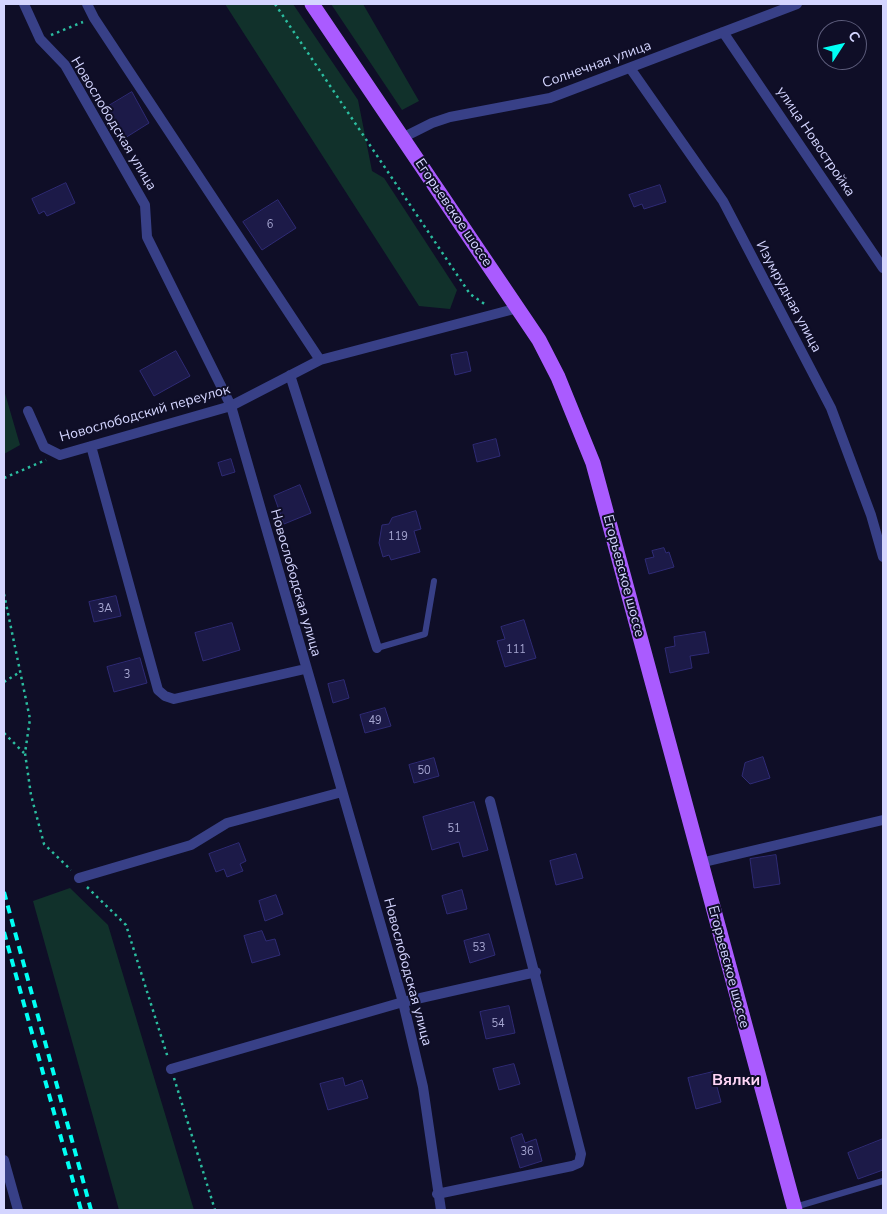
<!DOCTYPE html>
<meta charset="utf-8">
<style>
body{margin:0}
#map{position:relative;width:887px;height:1214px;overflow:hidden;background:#0f0e27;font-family:"Nunito Sans",sans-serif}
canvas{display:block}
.frame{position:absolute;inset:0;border:5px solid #d4d5ff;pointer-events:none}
.north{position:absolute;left:817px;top:20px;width:50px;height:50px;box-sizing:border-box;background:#0f0e27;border:1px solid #5e5e7d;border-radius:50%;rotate:55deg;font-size:14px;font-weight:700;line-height:20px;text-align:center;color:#d4d5ff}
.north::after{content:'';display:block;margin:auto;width:18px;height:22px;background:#00fff4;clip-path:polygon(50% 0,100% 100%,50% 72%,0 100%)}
</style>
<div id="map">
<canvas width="887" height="1214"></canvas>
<div class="frame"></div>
<div class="north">С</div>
</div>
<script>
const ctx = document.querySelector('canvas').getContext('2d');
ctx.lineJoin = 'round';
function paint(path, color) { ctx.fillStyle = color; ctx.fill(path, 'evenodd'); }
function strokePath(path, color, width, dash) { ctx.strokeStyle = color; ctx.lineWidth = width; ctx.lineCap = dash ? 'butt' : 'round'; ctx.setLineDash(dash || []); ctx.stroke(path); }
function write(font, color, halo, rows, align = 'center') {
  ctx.font = font + ' "Nunito Sans",sans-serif'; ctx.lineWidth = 4; ctx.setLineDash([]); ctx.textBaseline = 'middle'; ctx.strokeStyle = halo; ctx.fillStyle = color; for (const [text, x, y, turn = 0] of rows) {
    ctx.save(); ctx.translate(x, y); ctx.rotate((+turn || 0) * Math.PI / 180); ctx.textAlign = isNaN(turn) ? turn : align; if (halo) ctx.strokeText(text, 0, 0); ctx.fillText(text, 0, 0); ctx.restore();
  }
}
const green = new Path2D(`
 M225 4H293L358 100 372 171 384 178 457 290 450 309 419 306Z
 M331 4H363L419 101 402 110Z
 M4 390 20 445 4 454Z
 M70 888 108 925 194 1210H119L33 901Z`);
const building = new Path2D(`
 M132 92 149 123 125 138 107 107Z
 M66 183 75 203 47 216 44 211 39 214 32 199Z
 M660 185 666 202 644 209 642 204 634 207 629 195Z
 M278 200 296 228 262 250 243 222Z
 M176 351 190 376 154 396 140 371Z
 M467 352 471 371 455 375 451 355Z
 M496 439 500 456 477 462 473 445Z
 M231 459 235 472 222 476 218 463Z
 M300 485 311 513 284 524 274 496Z
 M416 511 421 529 414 531 420 552 391 560 389 555 383 557 379 543 382 525 389 524 392 518Z
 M664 548 666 553 669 552 674 567 649 574 645 559 654 557 652 551Z
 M116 596 121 616 94 622 89 602Z
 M524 620 536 658 505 667 497 641 505 639 501 627Z
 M232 623 240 650 203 661 195 633Z
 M705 632 709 653 690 656 692 668 670 673 665 648 675 646 674 637Z
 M140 658 147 683 114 692 107 667Z
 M344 680 349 698 333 703 328 684Z
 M385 708 391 726 365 733 360 715Z
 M763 757 770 778 750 784 742 776 745 763Z
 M434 758 439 776 414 783 409 765Z
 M474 802 488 850 463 857 459 842 432 850 423 817Z
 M239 843 246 861 240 864 243 871 227 877 224 869 216 872 209 854Z
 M576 854 583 878 556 885 550 861Z
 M776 855 780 884 754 888 750 859Z
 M462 890 467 909 447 914 442 896Z
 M276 895 283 914 265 921 259 901Z
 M262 931 266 941 275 939 280 955 252 963 244 936Z
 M489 934 495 955 470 963 464 941Z
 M509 1006 515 1033 486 1039 480 1012Z
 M514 1064 520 1084 499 1090 493 1069Z
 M713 1072 721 1102 696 1109 688 1078Z
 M343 1078 345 1086 362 1080 368 1098 328 1110 320 1084Z
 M522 1134 525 1143 536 1139 542 1161 520 1168 511 1138Z
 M883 1139V1170L858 1179 848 1153Z`);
const path = new Path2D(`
 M275 4 470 294 486 305
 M51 35 83 22
 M4 478 46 460
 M4 594 30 719 25 753 31 795 44 844 71 870
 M4 682 20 672
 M4 733 24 753
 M87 887 126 925 168 1058
 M174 1078 215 1210`);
const lane = new Path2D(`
 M377 648 425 634 434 581
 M795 1207 883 1181`);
const street = new Path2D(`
 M24 4 40 39 65 65 145 205 147 237 231 406 403 1002 423 1087 441 1210
 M87 4 94 18 320 360
 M723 32 883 268
 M630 68 723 201 831 408 871 515 883 557
 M402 138 432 123 450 117 550 98 797 4
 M290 375 377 648
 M28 411 44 447 60 455 231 406 320 360 518 308
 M91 446 158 690 165 696 174 699 305 669
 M700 863 883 820
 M79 878 191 845 227 823 342 792
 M171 1069 403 1002 536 972
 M4 1160 18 1210
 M437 1194 572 1166 579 1163 581 1154 490 801`);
const primary = new Path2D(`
 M312 4 539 340 558 377 593 463 795 1210`);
const rail = new Path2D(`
 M4 892 91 1210
 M4 932 81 1210`);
const numberNames = [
 ["6",270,225],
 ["119",398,537],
 ["3А",105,609],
 ["111",516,650],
 ["3",127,675],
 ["49",375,721],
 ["50",424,771],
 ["51",454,829],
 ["53",479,948],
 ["54",498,1024],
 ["36",527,1152]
];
const streetNames = [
 ["Солнечная улица",597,65,-20],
 ["Новослободская улица",113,124,59],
 ["улица Новостройка",815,142,56],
 ["Егорьевское шоссе",453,213,56],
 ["Изумрудная улица",788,297,62],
 ["Новослободский переулок",145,414,-16],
 ["Егорьевское шоссе",623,576,75],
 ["Новослободская улица",295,583,74],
 ["Егорьевское шоссе",728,967,75],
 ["Новослободская улица",407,972,75]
];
const quarterNames = [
 ["Вялки",736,1081]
];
paint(green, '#11312b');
paint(building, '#1c1a48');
strokePath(building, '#2f2b75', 1);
strokePath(path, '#2bbc9f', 2.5, [2.5, 4]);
strokePath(lane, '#384087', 6);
strokePath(street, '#384087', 10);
strokePath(primary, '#aa5bff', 15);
strokePath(rail, '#00fff4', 4, [8, 6]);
write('11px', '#a6a6d1', null, numberNames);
write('14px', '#d4d5ff', '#0f0e27', streetNames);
write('bold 16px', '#ffd6f6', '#0f0e27', quarterNames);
</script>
